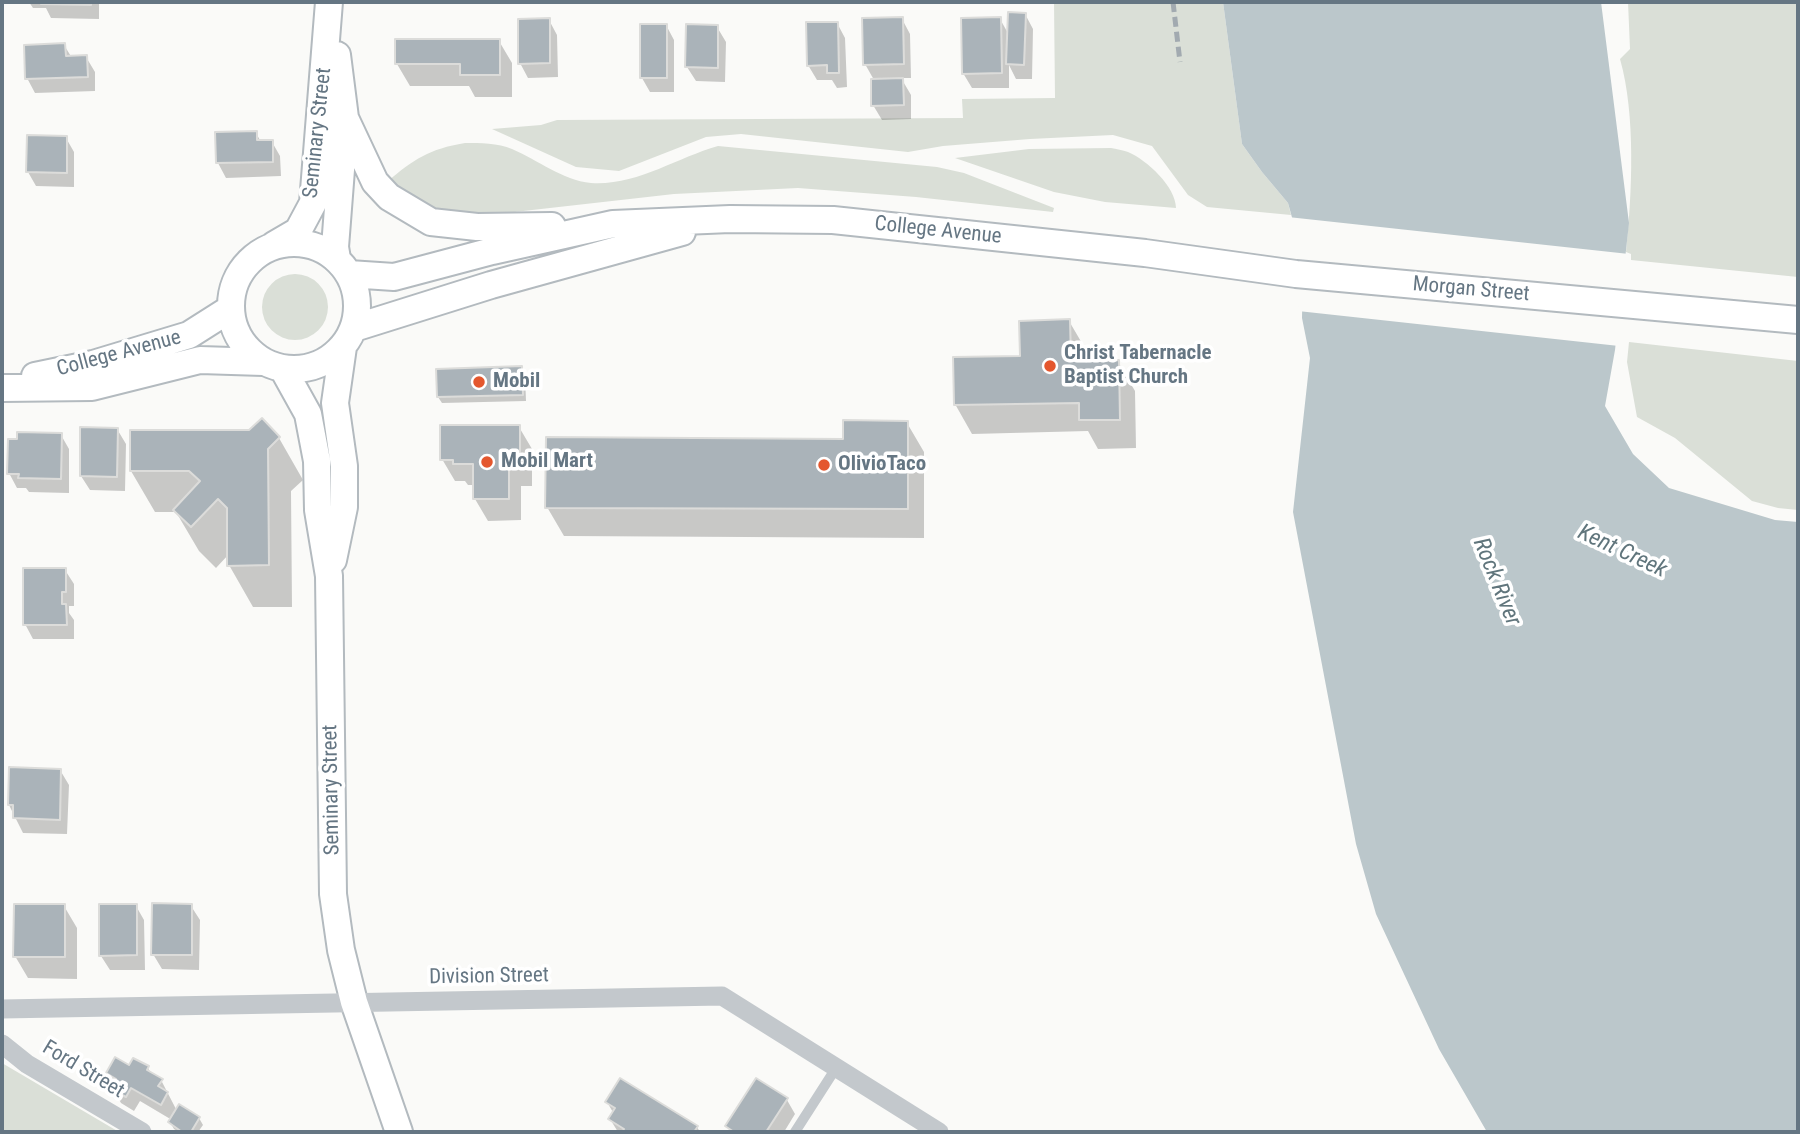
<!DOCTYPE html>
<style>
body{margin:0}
#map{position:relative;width:1800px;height:1134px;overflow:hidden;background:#fafaf8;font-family:"Roboto Condensed",sans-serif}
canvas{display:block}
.frame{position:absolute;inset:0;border:4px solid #657683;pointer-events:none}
</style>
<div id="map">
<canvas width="1800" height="1134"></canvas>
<div class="frame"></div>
</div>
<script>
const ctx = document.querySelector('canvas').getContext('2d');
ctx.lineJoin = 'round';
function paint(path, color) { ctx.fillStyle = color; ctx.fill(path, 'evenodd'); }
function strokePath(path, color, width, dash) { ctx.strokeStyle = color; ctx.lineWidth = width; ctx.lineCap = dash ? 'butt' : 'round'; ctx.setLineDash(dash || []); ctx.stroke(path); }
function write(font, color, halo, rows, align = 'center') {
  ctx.font = font + ' "Roboto Condensed",sans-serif'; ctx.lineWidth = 7; ctx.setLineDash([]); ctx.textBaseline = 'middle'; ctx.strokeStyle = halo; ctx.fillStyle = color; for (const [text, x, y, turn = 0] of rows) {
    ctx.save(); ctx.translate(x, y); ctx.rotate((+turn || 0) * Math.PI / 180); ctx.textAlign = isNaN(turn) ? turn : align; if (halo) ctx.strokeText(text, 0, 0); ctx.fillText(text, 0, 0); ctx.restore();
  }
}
const green = new Path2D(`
 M1054 2H1223L1242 144 1262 172 1288 203 1291 215 1207 207 1188 195 1152 146 1113 135 1030 139 943 146 908 152 741 134 706 137 619 171 576 167 492 129 541 125 557 120 963 118 962 99 1055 98Z
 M1628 2H1798V277L1631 260V254L1626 252C1632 194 1636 115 1620 59L1630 49Z
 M465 143C480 143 498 143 512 149 538 160 562 180 591 183 636 186 676 158 718 146L937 167 964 173 1054 208 1053 212 916 197 798 188 674 194 479 216 429 210 387 182C414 159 429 149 465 143Z
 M1111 148C1116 149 1123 150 1128 152 1147 160 1176 187 1176 208L1105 202 1054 192 955 158 1029 149Z
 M262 307a33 33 0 1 1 66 0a33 33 0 1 1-66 0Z
 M1629 342 1798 361V510L1778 508 1752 501 1675 438 1637 417 1627 362Z
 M2 1063 119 1132H2Z`);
const water = new Path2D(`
 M1223 2H1601L1629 223 1615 350 1605 406 1633 454 1669 488 1775 520 1798 522V1132H1487L1439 1049 1376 914 1356 844 1293 512 1310 358 1302 318 1303 257 1288 203 1262 172 1242 144Z`);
const pier = new Path2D(`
 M1288 217 1629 254 1619 346 1298 311 1300 257Z`);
const shadow = new Path2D(`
 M29 2H99V19L51 18 46 8H33Z
 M1025 14 1033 29 1032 79H1016L1009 65V88H972L963 73 1000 19 1009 35Z
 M902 19 910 34 911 78H901L911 95V119L882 120 873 105 874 80 865 64Z
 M549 20 557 35 558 77 528 78 520 63Z
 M837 23 845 38 847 87 837 88 832 80H817L808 65Z
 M666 25 674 40V92H650L642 78Z
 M717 27 726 42 725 82 696 81 687 67Z
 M397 41H499L512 63V97H475L469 86H410L397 64Z
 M64 45 72 58 86 57 95 72V91L35 93 27 78Z
 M256 133 261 142H272L280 156 281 176 226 178 218 163Z
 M66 138 74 152V187L36 186 28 172Z
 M1069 321 1086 350V362H1118L1135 391 1136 448 1098 449 1088 431 972 434 955 404Z
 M521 368 525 375 526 401 442 403 438 397Z
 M907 423 924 452V538L564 536 547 507 845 440Z
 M519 427 532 449V486H521V520L488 521 475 499V485H468L465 481H455L442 459Z
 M117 429 126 444 125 491 90 490 81 476Z
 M61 435 69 449V493L29 492 26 488H17L9 473Z
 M279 438 303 480 291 491 292 607H253L229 565V554L216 568 199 551 176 512H155L131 471Z
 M65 570 74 584V606H69V613L74 620V639H33L25 624Z
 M60 770 69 785 67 834 23 833 9 805Z
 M64 906 77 928V979L28 978 15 956Z
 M136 906 144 920 145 970H110L101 956Z
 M191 906 200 920 199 970 162 969 153 954Z
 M130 1067 148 1068 152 1075 161 1080 177 1111 199 1118 203 1125 198 1132H179L174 1129 170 1122 172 1120 140 1101 134 1111 121 1103 113 1089 115 1085 108 1073Z
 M787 1100 795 1114 784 1132H731L727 1127Z
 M607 1102 697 1127 700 1132H618L610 1119 614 1114Z`);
const building = new Path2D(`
 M41 2H91V5L41 4Z
 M1008 12 1026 13 1024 65 1006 64Z
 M903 17 904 64 863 65 862 18Z
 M1001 17 1002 73 962 74 961 18Z
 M550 18V63L518 64V19Z
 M806 22H838L839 73H827V65L807 66Z
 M640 24H667V78H640Z
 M686 24 718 25V68L685 67Z
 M395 39H500V75H460V64H395Z
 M65 43 66 56 87 55 88 77 25 79 24 45Z
 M903 78 904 105 871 106V79Z
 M257 131V140H273V162L216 163 215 132Z
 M27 135 67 136V173L26 172Z
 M1070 319 1071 361 1119 360 1120 420H1079V403L954 405 953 357 1020 356 1019 321Z
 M522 366 523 395 437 397 436 369Z
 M262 418 280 437 268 449 269 565 227 566V508L218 499 191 527 173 510 200 481 189 471H130V430H249Z
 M843 420 908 421V509L545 508 546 437 843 439Z
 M440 425H520V465H509V499H473V464H453V460H440Z
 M80 427 118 428 117 477 80 476Z
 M17 432 62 433 61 479 18 478 19 474H7L8 439H17Z
 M23 568H66V592H62V604H66L67 625H23Z
 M9 767 61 769 60 820 13 818V805H8Z
 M152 903 192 904V955H151Z
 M14 904H65V957H13Z
 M99 904H137V955L99 956Z
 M115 1057 129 1065 133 1058 149 1066 147 1070 163 1079 158 1086 168 1092 161 1105 131 1088 126 1097 111 1089 116 1079 106 1073Z
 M620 1078 698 1126 694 1132H622L624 1129 608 1119 615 1108 605 1102Z
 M756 1078 788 1098 766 1132H734L725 1126Z
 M179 1104 200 1117 191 1132H182L168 1122Z`);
const lane = new Path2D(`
 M795 1132 836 1068`);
const street = new Path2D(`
 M2 1009 722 996 939 1132
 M2 1044 27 1064 142 1132`);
const secondary = new Path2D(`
 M345 118 375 182 389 197 431 222 477 227 552 226
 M231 306a63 63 0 1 1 126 0a63 63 0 1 1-126 0Z
 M274 245 298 231 313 203 329 2
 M337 259 335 247 345 118 337 55
 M349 274 394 277 492 251 613 224 730 219 833 220 1145 253 1296 274 1798 320
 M354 328 491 285 682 232
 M283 369 308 414 317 461 318 510 329 576 333 894 341 950 354 1002 399 1132
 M35 376 93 364 189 335 230 309
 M2 388 92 387 200 360 263 362
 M333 560 344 507V466L335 403 343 347`);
const rail = new Path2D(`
 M1173 2 1180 62`);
const markers = [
 [1050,366,7,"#e4572e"],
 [479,382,7,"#e4572e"],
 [487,462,7,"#e4572e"],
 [824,465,7,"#e4572e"]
];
const streetNames = [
 ["Seminary Street",318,133,-84],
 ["College Avenue",938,231,6],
 ["Morgan Street",1471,290,5],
 ["College Avenue",119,354,-15],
 ["Seminary Street",332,790,-91],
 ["Division Street",489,977,-1],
 ["Ford Street",83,1070,31]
];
const poiNames = [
 ["Christ Tabernacle",1064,354],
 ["Baptist Church",1064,378],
 ["Mobil",493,382],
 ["Mobil Mart",501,462],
 ["OlivioTaco",838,465]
];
const waterNames = [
 ["Kent Creek",1622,552,25],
 ["Rock River",1496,582,68]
];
paint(green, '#dadfd7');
paint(water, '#bbc7cb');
paint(pier, '#fafaf8');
paint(shadow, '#0003');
paint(building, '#aab3b9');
strokePath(building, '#dcdcda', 2);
strokePath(secondary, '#b3babf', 30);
strokePath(lane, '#c3c8cc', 10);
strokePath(street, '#c3c8cc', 19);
strokePath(secondary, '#fff', 26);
strokePath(rail, '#a2aab0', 5, [10, 5]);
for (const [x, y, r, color] of markers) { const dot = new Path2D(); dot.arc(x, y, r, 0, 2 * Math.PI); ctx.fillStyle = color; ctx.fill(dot); strokePath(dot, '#fff', 2.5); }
write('21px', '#657683', '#fff', streetNames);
write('bold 21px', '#657683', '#fff', poiNames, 'left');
write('italic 23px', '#60757c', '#fff', waterNames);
</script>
